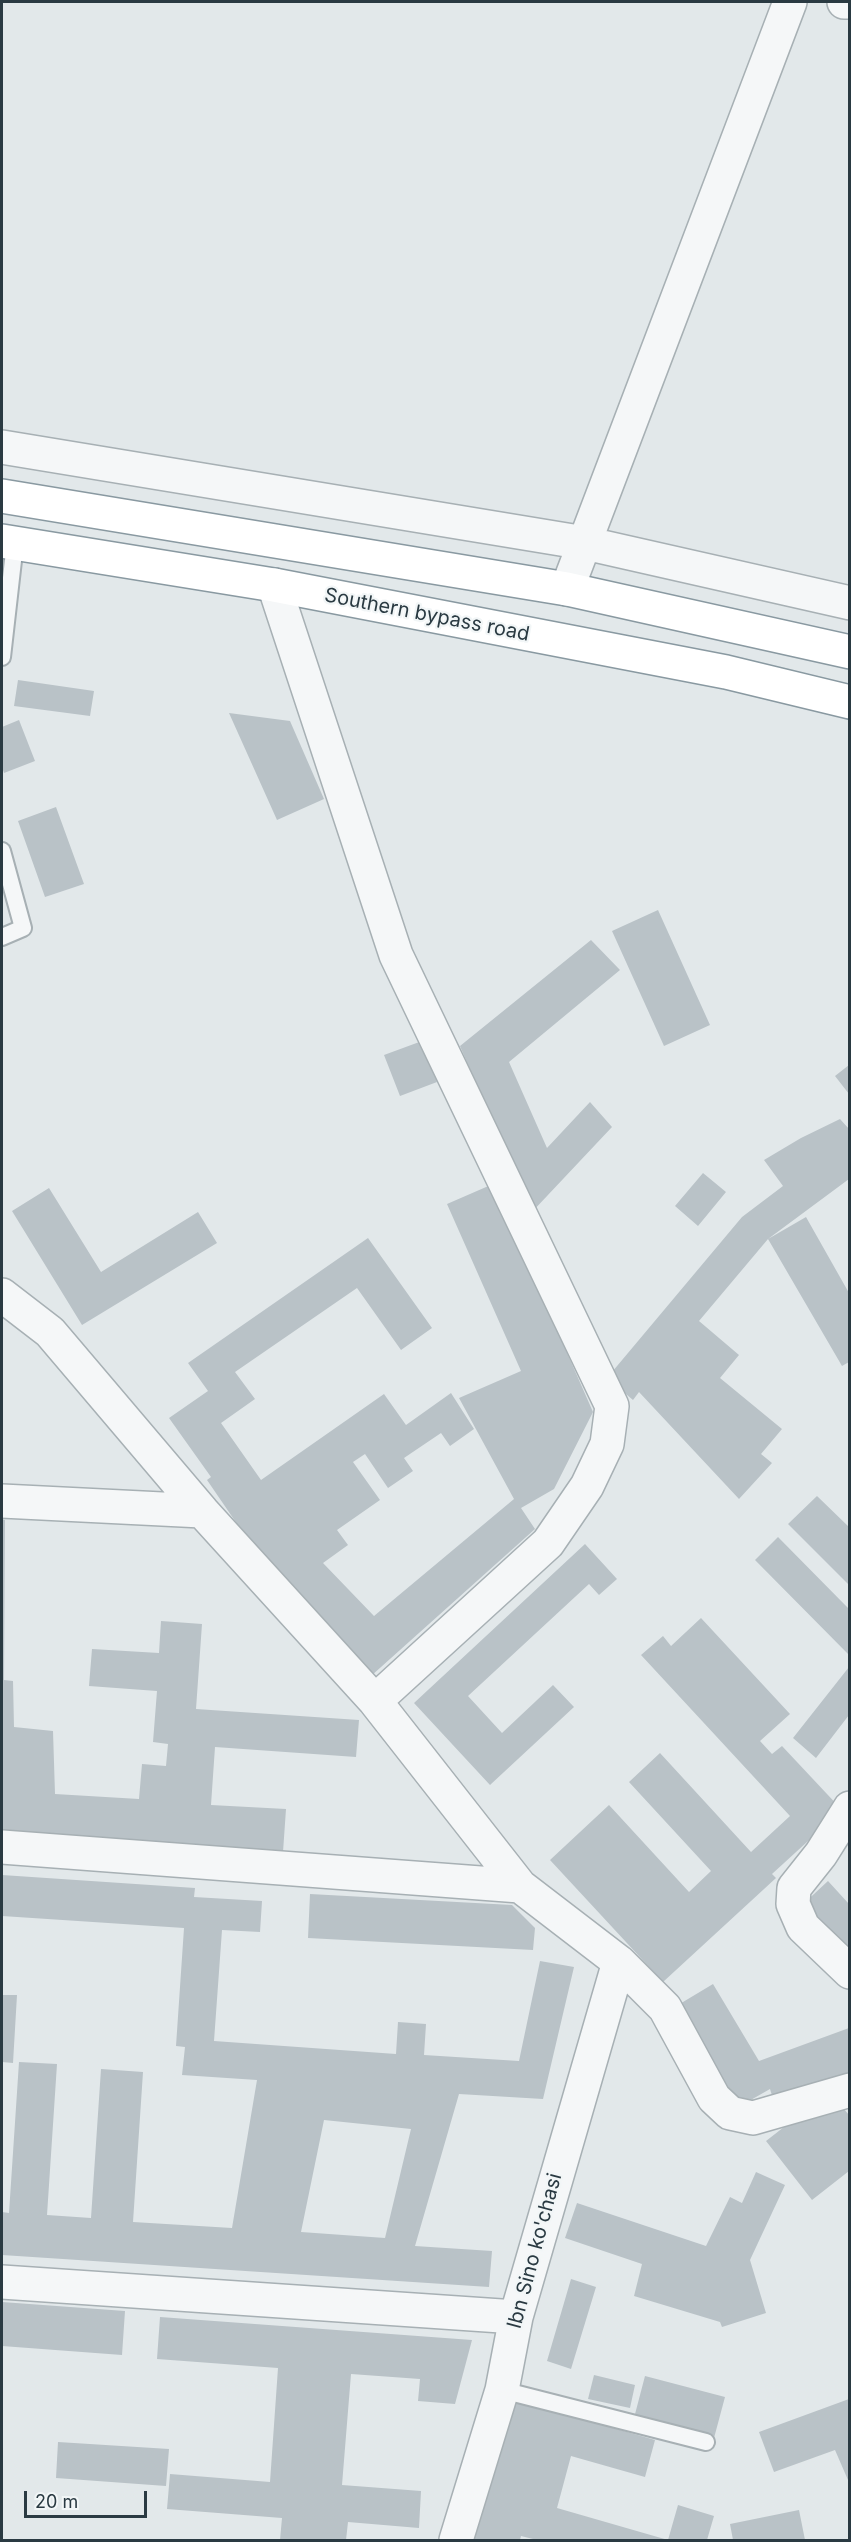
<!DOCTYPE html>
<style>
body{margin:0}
#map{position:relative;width:851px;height:2542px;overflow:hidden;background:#e2e8ea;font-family:Inter,sans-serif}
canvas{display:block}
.frame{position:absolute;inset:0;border:3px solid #2a3a42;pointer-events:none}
.scale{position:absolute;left:24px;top:2491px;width:123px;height:27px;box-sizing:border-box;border:3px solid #2a3a42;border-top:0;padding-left:8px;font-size:18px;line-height:21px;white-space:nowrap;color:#2a3a42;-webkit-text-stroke:4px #f2f6f7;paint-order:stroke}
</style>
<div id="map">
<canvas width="851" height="2542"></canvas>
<div class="frame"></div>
<div class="scale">20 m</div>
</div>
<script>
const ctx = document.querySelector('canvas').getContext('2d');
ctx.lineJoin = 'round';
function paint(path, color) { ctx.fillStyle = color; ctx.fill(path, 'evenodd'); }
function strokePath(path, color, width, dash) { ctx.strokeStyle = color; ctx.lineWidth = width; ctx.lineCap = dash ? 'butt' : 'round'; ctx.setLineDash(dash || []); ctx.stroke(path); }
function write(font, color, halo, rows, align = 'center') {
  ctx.font = font + ' Inter,sans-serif'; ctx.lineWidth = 4.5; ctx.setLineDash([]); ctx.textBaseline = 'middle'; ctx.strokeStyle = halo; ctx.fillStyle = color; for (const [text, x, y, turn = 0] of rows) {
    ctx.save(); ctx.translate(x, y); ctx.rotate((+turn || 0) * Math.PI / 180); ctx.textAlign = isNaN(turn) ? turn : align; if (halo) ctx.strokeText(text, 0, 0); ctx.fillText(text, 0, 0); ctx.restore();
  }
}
const building = new Path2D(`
 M18 680 94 691 90 716 14 706Z
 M229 713 290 721 324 799 277 820Z
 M19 720 35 761 4 773 2 767V727Z
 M56 807 84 884 45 897 18 821Z
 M658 910 710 1025 664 1046 612 931Z
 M591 940 620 970 509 1062 547 1148 590 1102 612 1127 531 1213 460 1046Z
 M422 1041 437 1082 400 1096 384 1055Z
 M849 1065V1094L835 1076Z
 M840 1119 849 1129V1179L768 1239 806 1217 849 1293V1362L842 1366 768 1239 699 1321 739 1355 720 1378 782 1429 761 1454 772 1463 739 1499 639 1392 633 1400 607 1378 742 1217 783 1186 764 1160 801 1138Z
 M703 1173 726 1192 698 1226 675 1206Z
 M493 1184 593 1412 554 1489 521 1508 535 1529 371 1676 246 1537 207 1480 211 1477 169 1418 208 1391 188 1363 368 1238 432 1328 401 1350 357 1288 235 1372 255 1399 221 1423 261 1480 384 1394 406 1425 451 1393 474 1429 450 1446 441 1433 404 1458 413 1471 388 1488 365 1454 353 1462 380 1500 337 1530 348 1545 323 1563 374 1616 514 1499 459 1398 521 1371 447 1204Z
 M49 1188 101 1272 198 1212 217 1243 82 1325 12 1211Z
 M817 1496 849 1527V1585L788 1524Z
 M2 1519 5 1520 4 1680 13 1681 14 1727 53 1731 55 1794 139 1799 142 1764 166 1766 168 1744 153 1742 157 1691 89 1686 92 1649 159 1653 161 1621 202 1624 196 1709 359 1720 356 1757 215 1747 211 1805 286 1809 283 1852 2 1833Z
 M778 1537 849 1609V1655L755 1560Z
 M585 1544 617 1579 599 1595 589 1584 468 1696 502 1733 553 1685 574 1707 490 1785 414 1703Z
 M701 1618 790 1714 760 1741 772 1754 782 1746 842 1810 772 1874 776 1878 663 1982 550 1860 609 1805 689 1892 711 1871 629 1782 660 1753 751 1852 790 1816 641 1655 663 1636 671 1646Z
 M849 1667V1715L816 1758 793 1738Z
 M2 1875 195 1888 194 1897 262 1901 260 1932 222 1930 214 2041 396 2054 398 2022 426 2024 424 2055 519 2061 540 1961 574 1967 543 2099 459 2094 415 2246 492 2251 489 2287 2 2255V2212L9 2213 19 2062 57 2064 47 2215 91 2218 101 2069 143 2072 133 2222 232 2228 257 2080 182 2075 185 2047 176 2046 184 1928 2 1916ZM324 2120 411 2129 385 2238 301 2232Z
 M828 1881 849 1904V1960L800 1907Z
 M310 1894 512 1905 535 1928 533 1950 308 1938Z
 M713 1984 759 2061 849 2028V2075L774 2102 770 2089 735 2109 673 2008Z
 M2 1995H17L13 2063 2 2062Z
 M843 2108 849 2115V2171L812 2200 766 2141 793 2120Z
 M756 2172 785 2185 750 2260 766 2313 722 2327 720 2322 634 2296 642 2264 565 2238 577 2203 706 2246 730 2197 742 2203Z
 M571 2279 596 2287 571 2369 547 2361Z
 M2 2302 125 2311 122 2355 2 2346Z
 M160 2317 472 2340 455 2404 418 2401 420 2379 351 2374 342 2485 421 2491 419 2528 348 2522 346 2540H280L282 2518 167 2509 170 2474 270 2482 278 2368 157 2359Z
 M594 2375 635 2385 630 2408 588 2399Z
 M645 2376 725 2397 714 2438 634 2418Z
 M512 2399 655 2440 645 2477 571 2456 557 2508 668 2540H537L521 2536 520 2540H472Z
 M849 2399V2479L848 2480 835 2450 774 2472 759 2432Z
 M58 2442 169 2449 166 2486 56 2478Z
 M678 2505 714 2516 707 2540H668Z
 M799 2510 805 2540H733L730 2524Z`);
const lane = new Path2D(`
 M2 657 15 543
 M2 851 23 928 2 937
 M502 2390 706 2442`);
const street = new Path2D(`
 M844 2H850
 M2 447 585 543 850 603
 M274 585 396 955 612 1406 607 1444 587 1486 548 1543 375 1701 520 1886 619 1962 665 2008 714 2098 730 2113 753 2118 850 2090
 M567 589 790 2
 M2 1295 50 1332 202 1511
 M2 1501 202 1511 375 1701
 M850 1808 821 1854 794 1888 793 1904 803 1927 850 1972
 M2 1847 520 1886
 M2 2282 516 2317
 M456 2540 502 2390 516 2317 619 1962`);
const highway = new Path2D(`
 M2 496 567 589 850 652
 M2 541 274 585 726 672 850 702`);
const streetNames = [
 ["Southern bypass road",427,615,11],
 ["Ibn Sino ko'chasi",535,2251,-75]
];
paint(building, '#b9c2c7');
strokePath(lane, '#a7b0b4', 20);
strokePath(street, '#a7b0b4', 36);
strokePath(highway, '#8999a1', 36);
strokePath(lane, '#f5f7f8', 16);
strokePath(street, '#f5f7f8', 33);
strokePath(highway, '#fff', 33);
write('20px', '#2a3a42', '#f2f6f7', streetNames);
</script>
